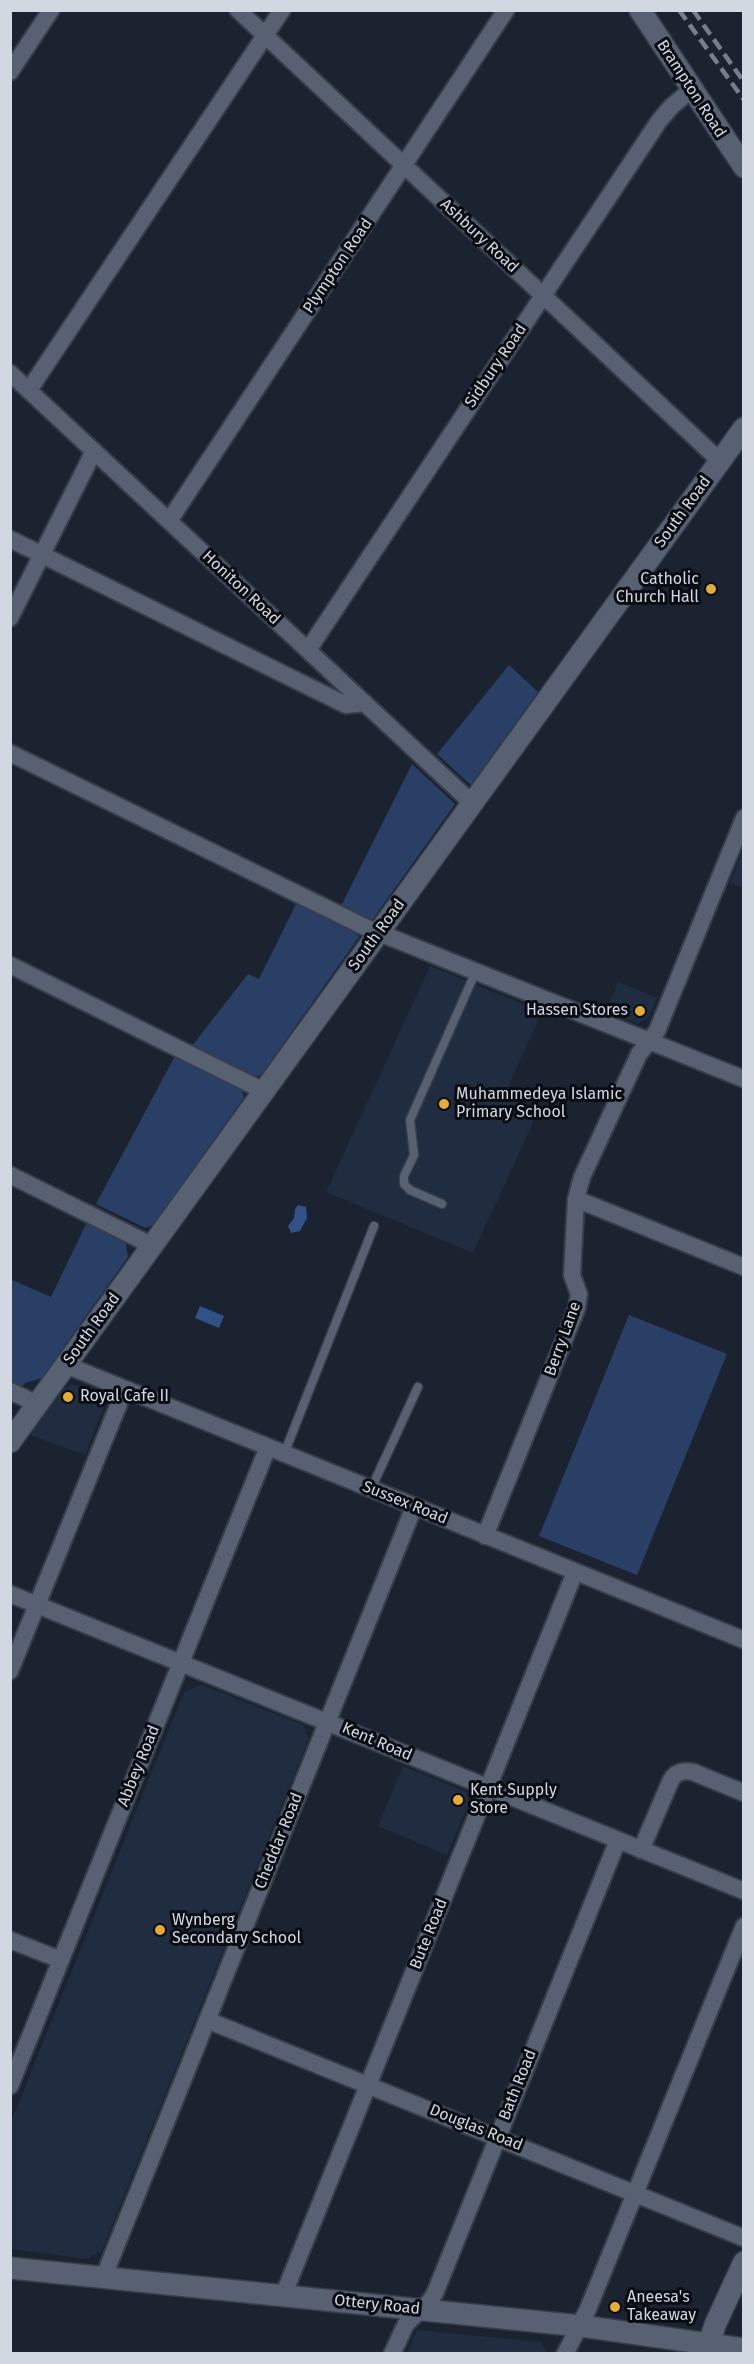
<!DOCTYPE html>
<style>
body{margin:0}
#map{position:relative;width:754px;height:2364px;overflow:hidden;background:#1b2331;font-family:"Fira Sans",sans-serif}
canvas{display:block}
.frame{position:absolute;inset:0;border:12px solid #d2d8e1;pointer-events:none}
</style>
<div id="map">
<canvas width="754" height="2364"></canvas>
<div class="frame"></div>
</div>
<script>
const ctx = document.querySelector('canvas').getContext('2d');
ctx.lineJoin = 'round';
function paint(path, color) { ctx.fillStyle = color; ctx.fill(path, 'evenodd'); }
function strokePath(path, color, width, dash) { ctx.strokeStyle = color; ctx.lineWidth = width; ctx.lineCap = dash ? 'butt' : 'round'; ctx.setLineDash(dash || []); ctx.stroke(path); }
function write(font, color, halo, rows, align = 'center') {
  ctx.font = font + ' "Fira Sans",sans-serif'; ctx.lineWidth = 6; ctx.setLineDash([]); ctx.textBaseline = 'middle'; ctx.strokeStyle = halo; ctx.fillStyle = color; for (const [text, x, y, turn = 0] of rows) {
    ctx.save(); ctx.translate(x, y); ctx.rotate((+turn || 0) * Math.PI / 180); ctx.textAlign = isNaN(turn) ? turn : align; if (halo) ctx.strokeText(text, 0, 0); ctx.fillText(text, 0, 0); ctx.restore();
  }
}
const built = new Path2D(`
 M743 850V888L730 883Z
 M430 966 542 1012 504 1096 538 1112 473 1253 326 1192Z
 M618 982 657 998 648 1018 641 1021 639 1024 606 1011Z
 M72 1384 107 1398 85 1455 28 1434 49 1404 51 1405 63 1389Z
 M202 1685 303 1725 309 1738 102 2250 87 2259 11 2249V2122L184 1692Z
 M403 1766 466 1792 469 1802 447 1855 378 1826Z
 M417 2330 541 2342 548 2353H407Z`);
const green = new Path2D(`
 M509 665 538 692 471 785 437 754Z
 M412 764 455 804 373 919H368L341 906Z
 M297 902 355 932 359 937 261 1075 254 1076 192 1046 248 974 259 979Z
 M176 1054 238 1086 242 1091 244 1098 153 1225 145 1228 96 1204Z
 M87 1222 129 1243 126 1245 128 1257 42 1378 25 1383 21 1388 11 1383 10 1279 51 1297Z
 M629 1315 727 1354 637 1575 539 1536Z`);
const water = new Path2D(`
 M298 1205 306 1207 307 1218 300 1231 291 1233 288 1226 294 1218 295 1209Z
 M200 1306 224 1316 219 1328 195 1318Z`);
const service = new Path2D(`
 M442 1204 410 1190 404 1184V1176L414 1155 410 1120 476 971
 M284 1454 374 1226
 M371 1489 418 1387`);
const minor = new Path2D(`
 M238 10 720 461
 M10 72 51 10
 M10 373 472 803
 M29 390 282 10
 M169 521 506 10
 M10 539 346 705 365 703
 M10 618 94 451
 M308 650 659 121 672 106 692 89
 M10 753 367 928 744 1079
 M10 965 264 1091
 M10 1175 153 1246
 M576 1199 744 1267
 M66 1365 744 1640
 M10 1391 37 1404
 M485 1536 577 1308 579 1294 572 1275 576 1199 582 1177 639 1054 657 1031 744 818
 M10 1594 744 1891
 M10 1671 125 1389
 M641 1850 671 1780C676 1772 683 1770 693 1772L744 1793
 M10 1940 61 1960
 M207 2020 744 2238
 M10 2086 268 1447
 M104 2276 414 1507
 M283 2296 575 1572
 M392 2354 406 2324 430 2301 435 2293 618 1840
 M565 2354 588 2309 744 1926`);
const tertiary = new Path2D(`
 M640 10 744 167
 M10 1442 744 428
 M10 2268 581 2326 744 2349
 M709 2344 715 2325 744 2262`);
const rail = new Path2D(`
 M679 10 744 100
 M693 10 744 82`);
const markers = [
 [711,589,6,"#e6ac36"],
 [640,1011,6,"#e6ac36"],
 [444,1104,6,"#e6ac36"],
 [68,1397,6,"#e6ac36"],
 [458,1800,6,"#e6ac36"],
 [160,1930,6,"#e6ac36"],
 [615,2307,6,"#e6ac36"]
];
const streetNames = [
 ["Brampton Road",691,89,57],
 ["Ashbury Road",479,236,43],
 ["Plympton Road",338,266,-56],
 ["Sidbury Road",496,366,-56],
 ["South Road",683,512,-54],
 ["Honiton Road",241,588,43],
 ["South Road",377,935,-54],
 ["South Road",92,1329,-54],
 ["Berry Lane",563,1339,-70],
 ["Sussex Road",405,1503,22],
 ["Kent Road",377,1742,23],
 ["Abbey Road",139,1766,-68],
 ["Cheddar Road",279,1841,-68],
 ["Bute Road",429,1934,-68],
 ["Bath Road",518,2085,-68],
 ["Douglas Road",476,2128,22],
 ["Ottery Road",377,2305,6]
];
const poiNames = [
 ["Catholic",699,580,"right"],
 ["Church Hall",699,598,"right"],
 ["Hassen Stores",628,1011,"right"],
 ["Muhammedeya Islamic",456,1095],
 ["Primary School",456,1113],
 ["Royal Cafe II",80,1397],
 ["Kent Supply",470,1791],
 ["Store",470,1809],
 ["Wynberg",172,1921],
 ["Secondary School",172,1939],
 ["Aneesa's",627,2298],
 ["Takeaway",627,2316]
];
paint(built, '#202c3f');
paint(green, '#293f65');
paint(water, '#315189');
strokePath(service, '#373d49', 11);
strokePath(minor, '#373d49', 20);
strokePath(tertiary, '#373d49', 24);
strokePath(service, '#576171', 8);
strokePath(minor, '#576171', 16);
strokePath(tertiary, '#576171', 21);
strokePath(rail, '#777e8a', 4.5, [12, 6]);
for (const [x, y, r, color] of markers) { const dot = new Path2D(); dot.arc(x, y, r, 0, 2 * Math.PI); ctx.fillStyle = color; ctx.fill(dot); strokePath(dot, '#090d13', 2); }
write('16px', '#d2d8e1', '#090d13', streetNames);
write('16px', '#d2d8e1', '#090d13', poiNames, 'left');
</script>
